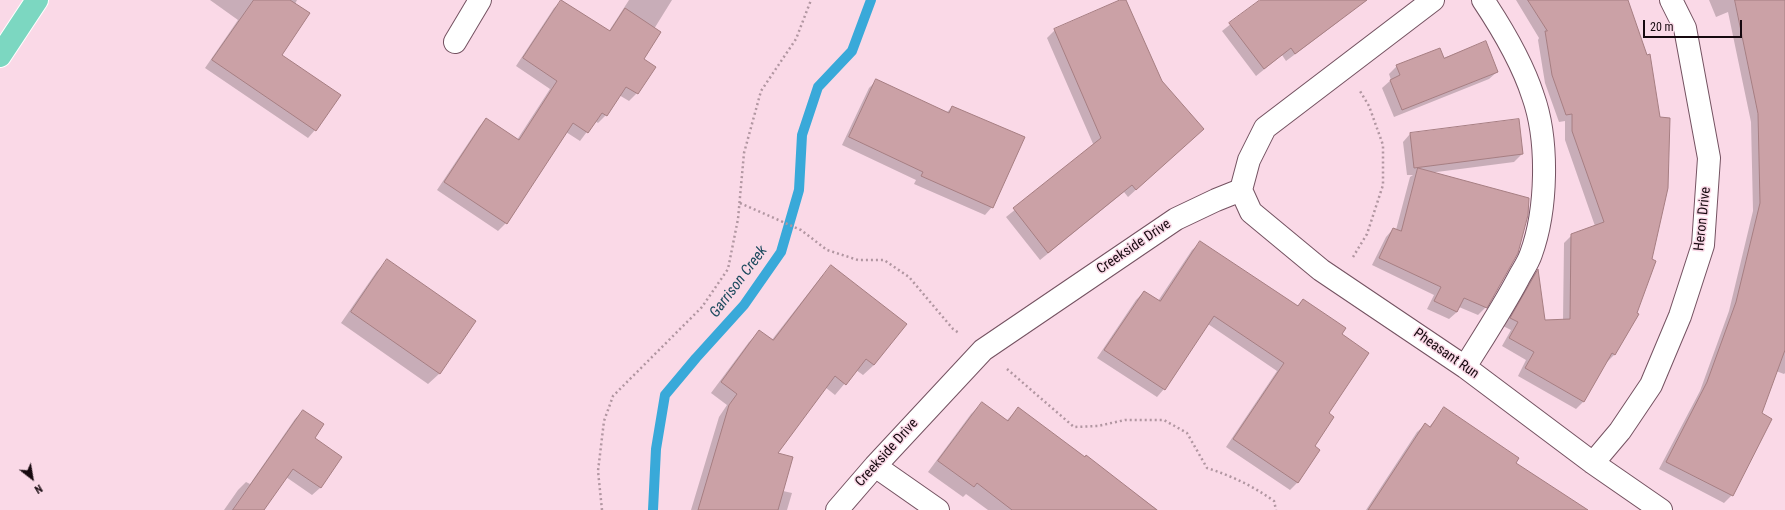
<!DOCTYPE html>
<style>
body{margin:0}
#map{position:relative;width:1785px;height:510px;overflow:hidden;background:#fad9e7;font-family:"Roboto Condensed",sans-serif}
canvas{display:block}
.north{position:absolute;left:12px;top:458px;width:40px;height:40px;-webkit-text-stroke:3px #fad9e7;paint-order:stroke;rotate:149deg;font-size:11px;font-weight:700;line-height:16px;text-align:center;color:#16090f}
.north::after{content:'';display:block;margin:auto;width:14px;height:18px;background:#16090f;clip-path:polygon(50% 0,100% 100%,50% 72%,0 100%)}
.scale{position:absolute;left:1643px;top:20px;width:99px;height:18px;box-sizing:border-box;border:2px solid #16090f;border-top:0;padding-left:5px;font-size:12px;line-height:14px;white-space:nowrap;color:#16090f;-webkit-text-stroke:3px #fad9e7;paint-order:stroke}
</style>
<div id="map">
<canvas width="1785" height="510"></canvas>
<div class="north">N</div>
<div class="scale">20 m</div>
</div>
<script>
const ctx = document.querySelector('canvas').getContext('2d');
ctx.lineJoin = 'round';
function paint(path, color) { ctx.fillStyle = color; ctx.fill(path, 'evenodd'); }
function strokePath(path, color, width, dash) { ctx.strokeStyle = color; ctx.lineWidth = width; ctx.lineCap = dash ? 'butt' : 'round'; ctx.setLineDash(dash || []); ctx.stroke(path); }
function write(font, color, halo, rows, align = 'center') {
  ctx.font = font + ' "Roboto Condensed",sans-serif'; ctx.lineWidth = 3; ctx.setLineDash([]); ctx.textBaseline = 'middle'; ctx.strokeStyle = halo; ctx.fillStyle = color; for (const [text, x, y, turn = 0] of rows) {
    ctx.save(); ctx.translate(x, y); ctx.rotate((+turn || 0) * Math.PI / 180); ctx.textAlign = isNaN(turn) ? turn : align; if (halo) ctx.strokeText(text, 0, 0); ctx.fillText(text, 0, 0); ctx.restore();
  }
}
const shadow = new Path2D(`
 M210 0H297L295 4 281 55 315 130 308 138 205 68 238 20Z
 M629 0H672L654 29 643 59 637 93 629 101 619 95 606 115 598 123 595 121 580 141 566 132 506 223 498 231 437 190 479 127 486 119 517 140 550 89 516 66 554 8 562 1 609 31Z
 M1122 0H1125L1161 81 1203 129 1128 197 1124 192 1040 260 1006 217 1094 146 1047 38 1055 30Z
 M1261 0H1354L1346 14 1338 22 1286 61 1282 55 1256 76 1222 31Z
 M1516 0H1627L1636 314 1638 315 1614 355 1606 363 1584 401 1576 409 1518 376 1526 360 1502 346 1511 330 1503 326 1530 278 1537 271 1544 321 1563 320 1564 243 1572 235 1595 226 1565 140V121L1559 122 1545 83 1538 40 1539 38Z
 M1709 0H1785V373L1784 374 1776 371 1732 495 1724 503 1659 469 1700 391 1729 311 1753 211 1751 122 1728 12 1716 17Z
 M1443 59 1497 72 1489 79 1394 117 1382 88 1391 80 1389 74 1397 66Z
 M877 80 946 113 952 107 992 207 985 215 914 184 916 180 842 145 869 88Z
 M1410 134 1522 154 1514 162 1429 173 1486 307 1478 315 1459 307 1457 312 1449 319 1427 309 1434 295 1372 265 1386 237 1393 229 1396 230 1410 177 1413 175H1407L1403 142Z
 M1200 243 1297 306 1303 301 1340 334 1328 414 1298 482 1290 490 1226 447 1277 371 1208 324 1164 389 1157 397 1097 358 1136 300 1144 292 1158 301 1192 250Z
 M387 261 475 321 439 374 428 384 341 323 377 271Z
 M831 267 905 324 874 365 863 375 856 370 835 395 825 387 776 453 783 491 792 493 787 510H691L719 417 727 405 711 393 749 342 759 332 771 341 821 277Z
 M982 403 1006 421 1018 409 1158 510H988L966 494 963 497 928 472 971 414Z
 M1444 409 1515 463 1586 510H1366L1417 432 1425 425 1429 427Z
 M303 411 313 439 341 457 320 488 312 495 286 477 263 510H224L238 490 246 482 250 484 295 419Z`);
const stream = new Path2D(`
 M653 510 656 449 665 395 696 358 744 305 781 252 799 190 802 135 818 87 852 51 871 0`);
const building = new Path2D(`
 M254 0H290L310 13 282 55 341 95 316 131 212 60Z
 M561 0 610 31 625 8 661 32 644 59 656 67 638 94 626 87 607 116 602 113 588 133 573 123 507 224 444 182 486 118 519 140 557 81 523 58Z
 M1120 0H1126L1162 81 1204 129 1136 190 1132 185 1048 253 1013 208 1101 138 1054 29Z
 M1260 0H1367L1295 54 1291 48 1264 69 1229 23Z
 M1528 0H1628L1647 55 1650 54 1660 117 1670 118 1668 188 1652 259 1656 261 1637 313 1639 314 1615 355 1612 353 1584 402 1525 368 1534 352 1509 338 1518 322 1510 318 1538 269 1545 320 1570 319 1571 234 1604 222 1572 131V114L1566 115 1552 75 1545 31H1547Z
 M1735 0H1785V350L1762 413 1772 419 1733 496 1666 462 1707 382 1736 302 1760 203 1758 114Z
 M1486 41 1498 72 1402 110 1390 80 1400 75 1396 65 1440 48 1444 58Z
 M876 79 949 113 952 106 1025 137 993 208 921 176 923 172 849 137Z
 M1519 119 1523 154 1414 168 1410 133Z
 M1418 168 1529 198 1528 215 1518 253 1487 308 1464 298 1457 312 1434 301 1441 287 1379 258 1393 228 1401 231Z
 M1200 241 1298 306 1303 299 1346 328 1342 334 1369 353 1329 413 1334 417 1315 446 1320 450 1298 483 1233 439 1284 363 1214 316 1165 390 1104 350 1144 291 1160 301Z
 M387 259 476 321 440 374 351 312Z
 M831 265 907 324 874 365 866 359 846 385 835 376 778 453 793 457 778 510H698L729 405 737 394 721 382 759 330 773 340Z
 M982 402 1008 421 1018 407 1085 457 1086 455 1157 510H1012L977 483 974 487 938 461Z
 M1444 407 1519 458 1516 463 1588 510H1368L1425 423 1430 427Z
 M303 410 324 424 315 438 342 457 321 488 293 469 264 510H233Z`);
const path = new Path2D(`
 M740 203 801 230 827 250 858 260H884L909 277 953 329 959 333
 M1353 257 1367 234 1383 185V145L1369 106 1360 91
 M1007 369 1074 427 1098 426 1125 420H1164L1187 433 1207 468C1232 476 1253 486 1274 501L1276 510
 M602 510 598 471 604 421 613 396 702 307 728 269 738 219 744 153 761 91 796 39 811 0`);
const minor = new Path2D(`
 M455 42 480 0
 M1241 190 1251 212 1321 270 1465 367 1593 463 1661 510
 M1465 367C1483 338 1502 309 1518 279 1522 271 1528 263 1531 254 1547 210 1549 141 1533 96 1522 62 1503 30 1483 0
 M1593 463 1620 431 1651 385 1680 316 1703 245 1709 158 1685 28 1671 0
 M875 466 938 510
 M837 510 875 466 983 350 1176 219 1216 200 1241 190 1249 160 1265 128 1433 0`);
const major = new Path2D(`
 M0 56 37 0`);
const streetNames = [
 ["Heron Drive",1703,219,-84],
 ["Creekside Drive",1134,247,-34],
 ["Pheasant Run",1446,354,35],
 ["Creekside Drive",887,453,-48]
];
const waterNames = [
 ["Garrison Creek",739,282,-53]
];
paint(shadow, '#0003');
strokePath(stream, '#39a9d9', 10);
paint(building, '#cba1a6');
strokePath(building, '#a67e82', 1);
strokePath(minor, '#745261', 24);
strokePath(major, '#fff', 24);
strokePath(path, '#b196a1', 2.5, [2, 3]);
strokePath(minor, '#fff', 22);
strokePath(major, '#7cd7c1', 22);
write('14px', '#16090f', '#fad9e7', streetNames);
write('italic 15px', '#1c4a5e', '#fad9e7', waterNames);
</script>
